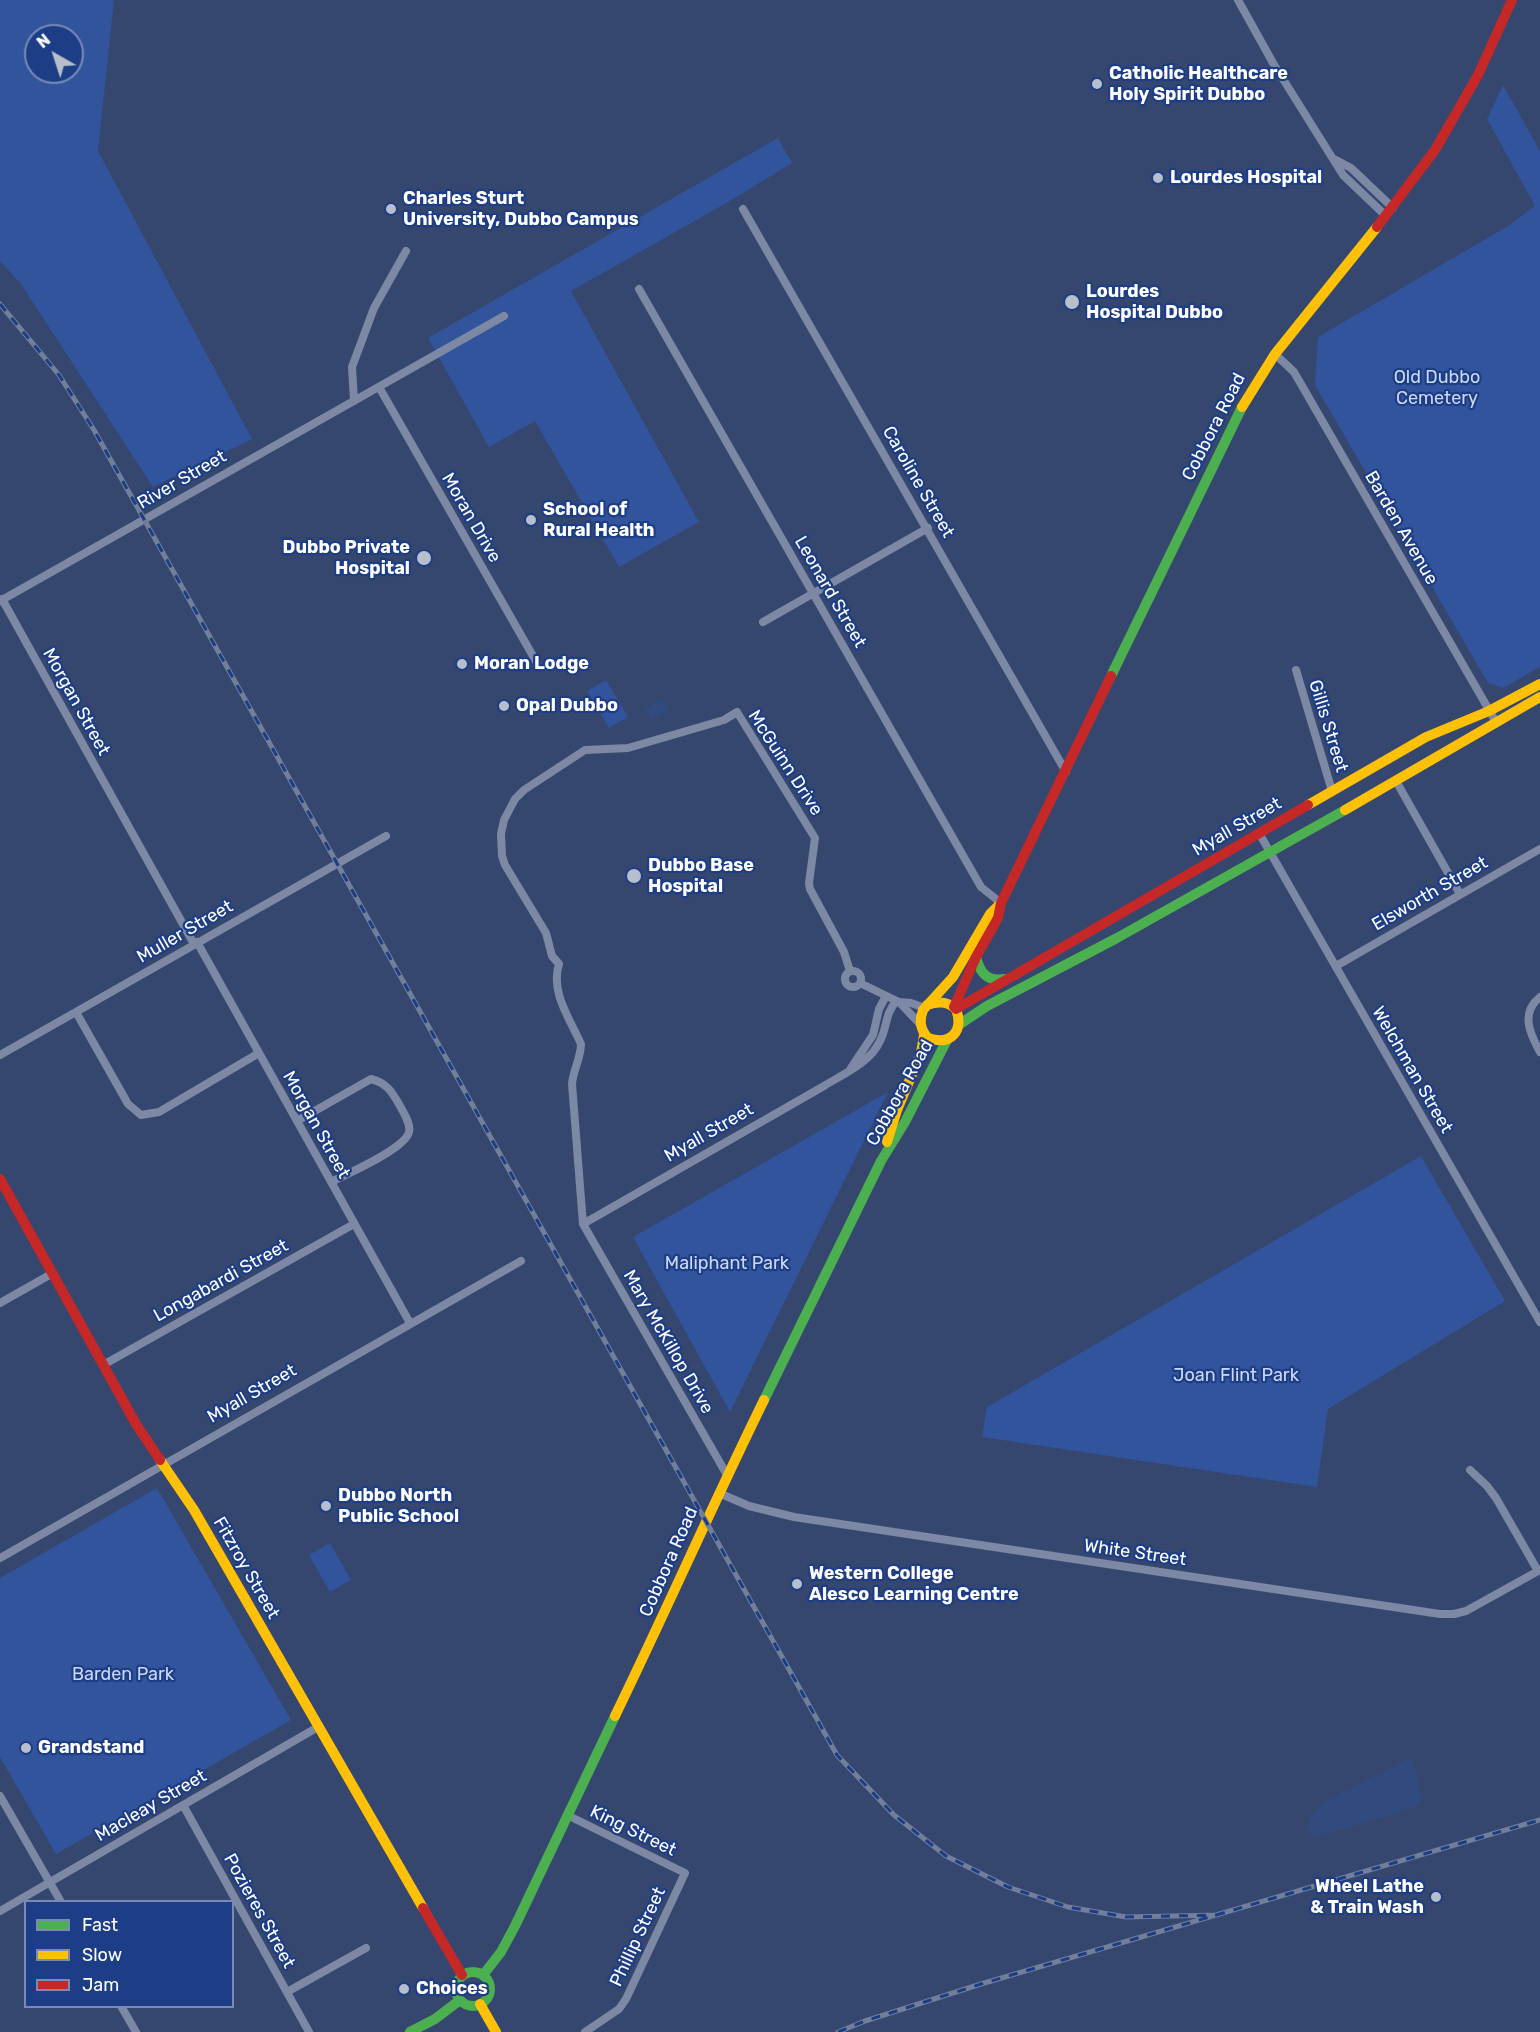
<!DOCTYPE html>
<style>
body{margin:0}
#map{position:relative;width:1540px;height:2032px;overflow:hidden;background:#35476e;font-family:Rubik,sans-serif}
canvas{display:block}
.legend{position:absolute;left:24px;top:1900px;width:210px;height:108px;box-sizing:border-box;background:#1d3e86;border:2px solid #778bb6;margin:0;padding:8px 10px;list-style:none;font-size:18px;color:#fff}
.legend li{display:flex;align-items:center;gap:12px;height:30px}
.legend b{width:30px;border:2px solid #778bb6}
.north{position:absolute;left:24px;top:24px;width:60px;height:60px;box-sizing:border-box;background:#1d3e86;border:2px solid #778bb6;border-radius:50%;rotate:321deg;font-size:16px;font-weight:700;line-height:24px;text-align:center;color:#fff}
.north::after{content:'';display:block;margin:auto;width:21px;height:27px;background:#b8bfcc;clip-path:polygon(50% 0,100% 100%,50% 72%,0 100%)}
</style>
<div id="map">
<canvas width="1540" height="2032"></canvas>
<ul class="legend">
<li><b style="height:8px;background:#4caf50"></b>Fast</li>
<li><b style="height:8px;background:#ffc107"></b>Slow</li>
<li><b style="height:8px;background:#c62828"></b>Jam</li>
</ul>
<div class="north">N</div>
</div>
<script>
const ctx = document.querySelector('canvas').getContext('2d');
ctx.lineJoin = 'round';
function paint(path, color) { ctx.fillStyle = color; ctx.fill(path, 'evenodd'); }
function strokePath(path, color, width, dash) { ctx.strokeStyle = color; ctx.lineWidth = width; ctx.lineCap = dash ? 'butt' : 'round'; ctx.setLineDash(dash || []); ctx.stroke(path); }
function write(font, color, halo, rows, align = 'center') {
  ctx.font = font + ' Rubik,sans-serif'; ctx.lineWidth = 4.5; ctx.setLineDash([]); ctx.textBaseline = 'middle'; ctx.strokeStyle = halo; ctx.fillStyle = color; for (const [text, x, y, turn = 0] of rows) {
    ctx.save(); ctx.translate(x, y); ctx.rotate((+turn || 0) * Math.PI / 180); ctx.textAlign = isNaN(turn) ? turn : align; if (halo) ctx.strokeText(text, 0, 0); ctx.fillText(text, 0, 0); ctx.restore();
  }
}
const green = new Path2D(`
 M0 0H114L98 151 252 439 153 487 21 284 0 261ZM36 36H72V72H36Z
 M1503 85 1540 151V667L1503 688 1488 683 1315 385 1318 337 1508 226 1535 206 1487 119Z
 M778 138 792 163 730 201 571 291 699 522 619 567 535 421 489 447 428 338Z
 M606 680 628 717 609 728 587 691Z
 M888 1092 730 1412 633 1237Z
 M1421 1156 1505 1301 1328 1409 1317 1487 982 1437 987 1407Z
 M157 1488 291 1720 56 1854 0 1757V1578Z
 M330 1543 351 1580 330 1592 309 1555Z`);
const water = new Path2D(`
 M662 699 669 710 652 720 645 709Z
 M1410 1758 1414 1764 1422 1801 1414 1808 1316 1837 1307 1827C1311 1815 1318 1808 1327 1800Z`);
const street = new Path2D(`
 M1238 0 1273 63 1343 175 1386 216
 M1334 159 1351 168 1393 208
 M743 209 1066 772
 M639 289 981 887 1001 903
 M1275 354 1294 372 1496 722
 M379 387 537 663
 M354 401 352 367 374 308 406 251
 M2 599 194 944
 M0 601 504 316
 M763 622 928 528
 M1296 670 1332 791
 M1396 781 1460 894
 M1259 833 1540 1322
 M197 942 410 1323
 M1336 966 1540 849
 M845 979a8 8 0 1 1 16 0a8 8 0 1 1-16 0Z
 M860 983 899 1002 919 1023
 M1540 997C1520 1013 1530 1034 1540 1052
 M899 1002 911 1003 925 1008
 M76 1012 128 1104 141 1115 159 1112 259 1053
 M0 1055 386 836
 M851 1068 873 1035 879 1009 886 996
 M297 1121 371 1079C387 1083 392 1092 400 1106 404 1113 411 1124 409 1132 405 1149 347 1174 331 1182
 M583 1224 824 1086C843 1074 870 1063 880 1041 888 1025 884 1017 896 1001
 M0 1303 53 1273
 M103 1365 354 1224
 M1470 1470 1487 1486 1496 1498 1538 1571
 M727 1475 583 1224 572 1084C573 1070 581 1058 581 1044 570 1019 550 992 559 964L552 956 546 933 505 865 502 856 501 834 504 820 515 799 524 790 585 750 628 748 724 720 737 712 815 838 809 883 810 889 844 952 850 971
 M719 1493 749 1506 794 1517 1440 1614H1454L1466 1611 1540 1570
 M0 1558 521 1261
 M0 1796 61 1902
 M183 1805 309 2032
 M567 1815 685 1873 626 1999 619 2009 585 2032
 M0 1911 318 1727
 M287 1992 366 1948
 M121 2006 136 2032`);
const fast = new Path2D(`
 M1111 676 1242 407
 M976 957C980 973 987 982 1005 979
 M960 1024 987 1006 1117 938 1345 810
 M764 1400 881 1161 905 1122 947 1040
 M456 1989a17 17 0 1 1 34 0a17 17 0 1 1-34 0Z
 M483 1975 501 1952 515 1926 615 1716
 M410 2032 435 2019 460 2000`);
const slow = new Path2D(`
 M1242 407 1275 354 1377 227
 M1308 805 1426 737 1489 711 1540 684
 M1345 810 1540 697
 M927 1005C938 1001 947 1001 956 1009 964 1031 951 1046 928 1038 920 1029 919 1021 923 1010L953 977 990 914 998 906
 M887 1142 897 1110 921 1053 924 1035
 M160 1460 194 1510 423 1908
 M615 1716C666 1611 713 1504 764 1400
 M480 2004 496 2032`);
const jam = new Path2D(`
 M1377 227 1435 150 1478 75 1512 0
 M954 1007 976 957 998 918 1001 903 1111 676
 M956 1009 1308 805
 M0 1179 136 1424 160 1460
 M423 1908 462 1975`);
const rail = new Path2D(`
 M0 304 59 375 94 430 837 1755 894 1815 946 1856 1008 1887 1068 1907 1126 1917 1218 1915
 M838 2032 865 2021 981 1984 1540 1820`);
const markers = [
 [1097,84,6,"#b8bfcc"],
 [1158,178,6,"#b8bfcc"],
 [391,209,6,"#b8bfcc"],
 [1072,302,8,"#b8bfcc"],
 [531,520,6,"#b8bfcc"],
 [424,558,8,"#b8bfcc"],
 [462,664,6,"#b8bfcc"],
 [504,706,6,"#b8bfcc"],
 [634,876,8,"#b8bfcc"],
 [326,1506,6,"#b8bfcc"],
 [797,1584,6,"#b8bfcc"],
 [26,1748,6,"#b8bfcc"],
 [1436,1897,6,"#b8bfcc"],
 [404,1989,6,"#b8bfcc"]
];
const poiNames = [
 ["Catholic Healthcare",1109,74],
 ["Holy Spirit Dubbo",1109,95],
 ["Lourdes Hospital",1170,178],
 ["Charles Sturt",403,199],
 ["University, Dubbo Campus",403,220],
 ["Lourdes",1086,292],
 ["Hospital Dubbo",1086,313],
 ["School of",543,510],
 ["Rural Health",543,531],
 ["Dubbo Private",410,548,"right"],
 ["Hospital",410,569,"right"],
 ["Moran Lodge",474,664],
 ["Opal Dubbo",516,706],
 ["Dubbo Base",648,866],
 ["Hospital",648,887],
 ["Dubbo North",338,1496],
 ["Public School",338,1517],
 ["Western College",809,1574],
 ["Alesco Learning Centre",809,1595],
 ["Grandstand",38,1748],
 ["Wheel Lathe",1424,1887,"right"],
 ["& Train Wash",1424,1908,"right"],
 ["Choices",416,1989]
];
const parkNames = [
 ["Old Dubbo",1437,378],
 ["Cemetery",1437,399],
 ["Maliphant Park",727,1264],
 ["Joan Flint Park",1236,1376],
 ["Barden Park",123,1675]
];
const streetNames = [
 ["Cobbora Road",1214,427,-63],
 ["River Street",182,480,-30],
 ["Caroline Street",918,482,60],
 ["Moran Drive",471,518,60],
 ["Barden Avenue",1401,528,60],
 ["Leonard Street",830,592,60],
 ["Morgan Street",76,702,61],
 ["Gillis Street",1328,726,73],
 ["McGuinn Drive",785,763,57],
 ["Myall Street",1237,827,-30],
 ["Elsworth Street",1430,894,-30],
 ["Muller Street",185,932,-30],
 ["Welchman Street",1412,1070,60],
 ["Cobbora Road",900,1093,-61],
 ["Morgan Street",316,1125,61],
 ["Myall Street",709,1133,-30],
 ["Longabardi Street",221,1281,-29],
 ["Mary McKillop Drive",668,1342,60],
 ["Myall Street",252,1394,-30],
 ["White Street",1135,1553,8],
 ["Cobbora Road",669,1562,-66],
 ["Fitzroy Street",246,1568,60],
 ["Macleay Street",151,1806,-30],
 ["King Street",633,1831,26],
 ["Pozieres Street",259,1911,61],
 ["Phillip Street",638,1937,-65]
];
paint(green, '#31549d');
paint(water, '#324b7e');
strokePath(street, '#7c88a4', 8);
strokePath(fast, '#4caf50', 10);
strokePath(slow, '#ffc107', 10);
strokePath(jam, '#c62828', 10);
strokePath(rail, '#717f9b', 5);
strokePath(rail, '#1d3e86', 3, [9]);
for (const [x, y, r, color] of markers) { const dot = new Path2D(); dot.arc(x, y, r, 0, 2 * Math.PI); ctx.fillStyle = color; ctx.fill(dot); strokePath(dot, '#1d3e86', 2); }
write('bold 18px', '#fff', '#1d3e86', poiNames, 'left');
write('18px', '#cad9f8', '#1d3e86', parkNames);
write('18px', '#fff', '#1d3e86', streetNames);
</script>
